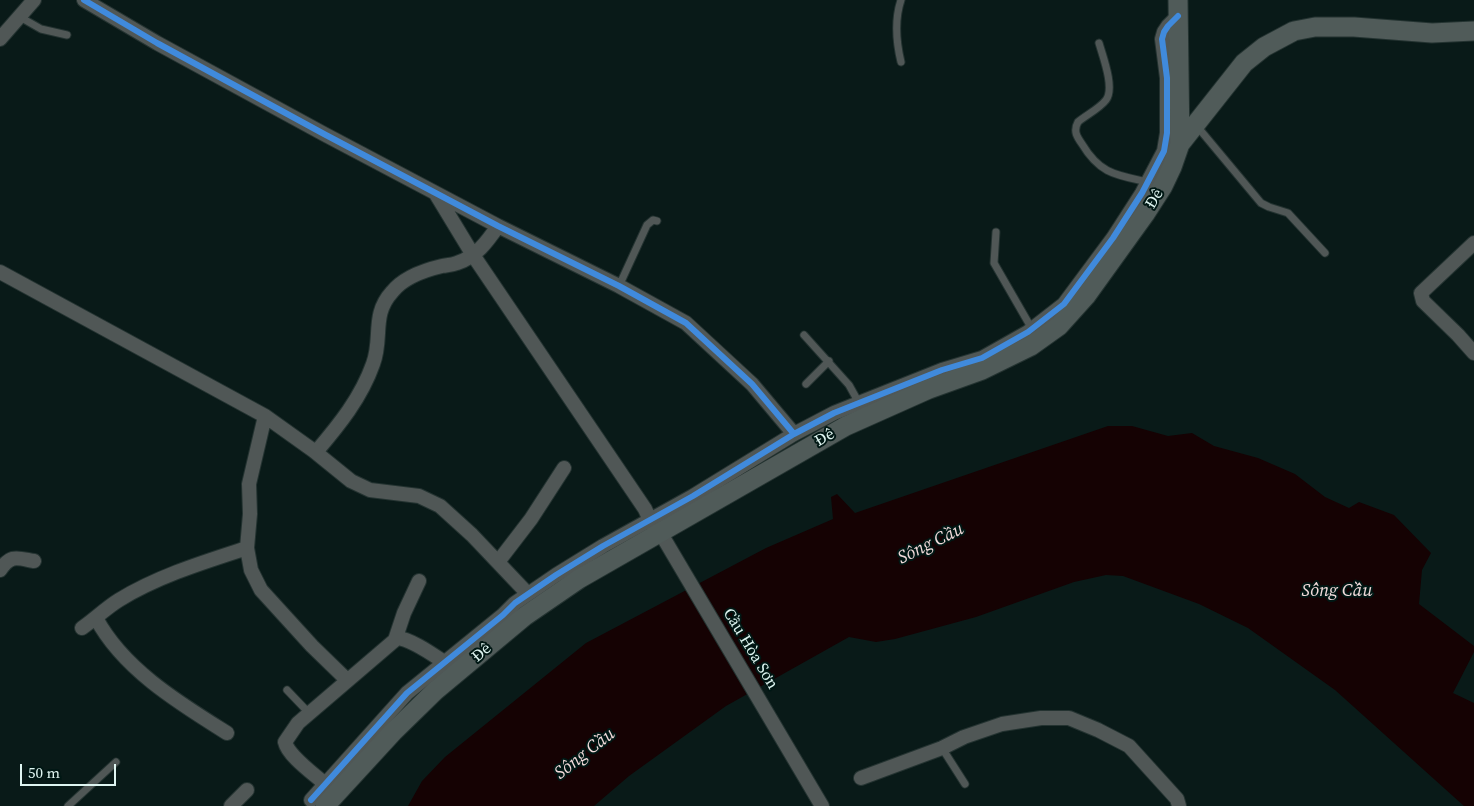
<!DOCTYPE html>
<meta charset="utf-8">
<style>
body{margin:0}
#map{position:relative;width:1474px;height:806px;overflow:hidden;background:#091a18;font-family:"Source Serif 4",serif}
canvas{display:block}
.scale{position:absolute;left:20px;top:764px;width:96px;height:22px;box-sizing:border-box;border:2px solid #dff5f1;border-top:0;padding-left:6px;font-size:15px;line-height:18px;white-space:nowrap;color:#dff5f1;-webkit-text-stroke:4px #001714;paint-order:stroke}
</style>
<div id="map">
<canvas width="1474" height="806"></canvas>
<div class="scale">50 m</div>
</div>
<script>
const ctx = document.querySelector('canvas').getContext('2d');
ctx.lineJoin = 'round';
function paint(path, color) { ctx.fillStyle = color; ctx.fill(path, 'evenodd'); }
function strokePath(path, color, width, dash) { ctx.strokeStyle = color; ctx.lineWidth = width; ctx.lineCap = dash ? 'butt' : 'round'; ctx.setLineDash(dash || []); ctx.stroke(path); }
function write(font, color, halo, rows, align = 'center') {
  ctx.font = font + ' "Source Serif 4",serif'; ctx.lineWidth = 4; ctx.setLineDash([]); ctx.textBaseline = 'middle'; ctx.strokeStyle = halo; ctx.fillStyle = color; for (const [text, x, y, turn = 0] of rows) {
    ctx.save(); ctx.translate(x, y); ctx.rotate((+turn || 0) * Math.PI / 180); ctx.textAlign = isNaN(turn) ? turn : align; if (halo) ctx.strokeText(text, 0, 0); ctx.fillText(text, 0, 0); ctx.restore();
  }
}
const water = new Path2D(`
 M1108 426H1132L1168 436 1192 433 1214 446 1258 458 1295 474 1325 497 1349 508 1359 502 1394 515 1431 553 1422 570 1419 604 1474 646V652L1453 693 1474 703V806H1464L1335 690 1248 628 1199 604 1123 576 1106 575 1074 582 976 617 895 639 876 642 849 637 726 706 629 776 594 806H408L422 781 445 757 586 643 766 548 833 519 831 497 837 494 855 513Z`);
const lane = new Path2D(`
 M20 17 41 29 67 35
 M1099 43C1103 57 1115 88 1106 100 1099 109 1086 115 1078 122 1073 131 1077 137 1082 144 1100 174 1116 175 1148 182
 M901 62C896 41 894 21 901 0
 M1196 125 1261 203 1269 207 1288 213 1325 253
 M996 232 994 263 1032 329
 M619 286 647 225 653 220 657 221
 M804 335 849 385 859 403
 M806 384 829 361
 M287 690 309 713
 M942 748 965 784
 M68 806 116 762`);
const street = new Path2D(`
 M84 0 157 43 324 134 498 226 619 286 686 323 752 384 794 434
 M0 39 34 0
 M436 194 473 255 645 509 650 520 660 532 822 806
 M1474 243 1421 293 1423 301 1458 335 1474 353
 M0 272 265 416 314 451 351 481 370 490 419 496 440 506 472 535 528 594
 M265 416 249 484 250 514 247 548 251 570 261 590 312 646 347 680
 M316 452C339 425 361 398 373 364 383 338 371 315 392 292 403 278 425 270 442 266 447 265 452 265 457 263 476 257 487 242 498 226
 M498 562 531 519 564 468
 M0 570C11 554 17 558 34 561
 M96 618C123 669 179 703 227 733
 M82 628C95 619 106 608 119 600 158 576 204 562 247 548
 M397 638C411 639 432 654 444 662
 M861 778 942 748 964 737 1002 724 1041 718H1069L1098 730 1129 746 1177 799 1179 806
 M325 784C314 774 288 756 285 742L298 723 395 640 404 613 419 581
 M311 800 407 693 503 615 515 603 556 575 603 546 693 496 794 434 834 413 859 403 942 370 982 358 1028 332 1064 304 1113 238 1142 193 1164 151 1167 133V78L1162 39 1164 32 1168 26 1178 16
 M231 806 247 790`);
const secondary = new Path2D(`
 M1180 144 1244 63 1264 47 1294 31 1315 27H1354L1432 33 1474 31
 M325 806 393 732 435 691 525 616 579 579 846 426 929 389 982 370 1031 346 1059 326 1086 296 1145 214 1163 186 1172 167 1180 144 1178 0`);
const cycleway = new Path2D(`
 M84 0 157 43 324 134 498 226 619 286 686 323 752 384 794 434
 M311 800 407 693 503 615 515 603 556 575 603 546 693 496 794 434 834 413 859 403 942 370 982 358 1028 332 1064 304 1113 238 1142 193 1164 151 1167 133V78L1162 39 1164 32 1168 26 1178 16`);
const streetNames = [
 ["Đê",1155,199,-59],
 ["Đê",825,438,-30],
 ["Cầu Hòa Sơn",750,649,59],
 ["Đê",482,653,-40]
];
const waterNames = [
 ["Sông Cầu",931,544,-26],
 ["Sông Cầu",1337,591],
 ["Sông Cầu",585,754,-38]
];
paint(water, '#150203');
strokePath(lane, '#243331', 9);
strokePath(street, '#243331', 16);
strokePath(secondary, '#243331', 21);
strokePath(lane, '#505756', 7);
strokePath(street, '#505756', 14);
strokePath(secondary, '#505b59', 19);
strokePath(cycleway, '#408adc', 6);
write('16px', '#dff5f1', '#001714', streetNames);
write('italic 18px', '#f2dbdb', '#001714', waterNames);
</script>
